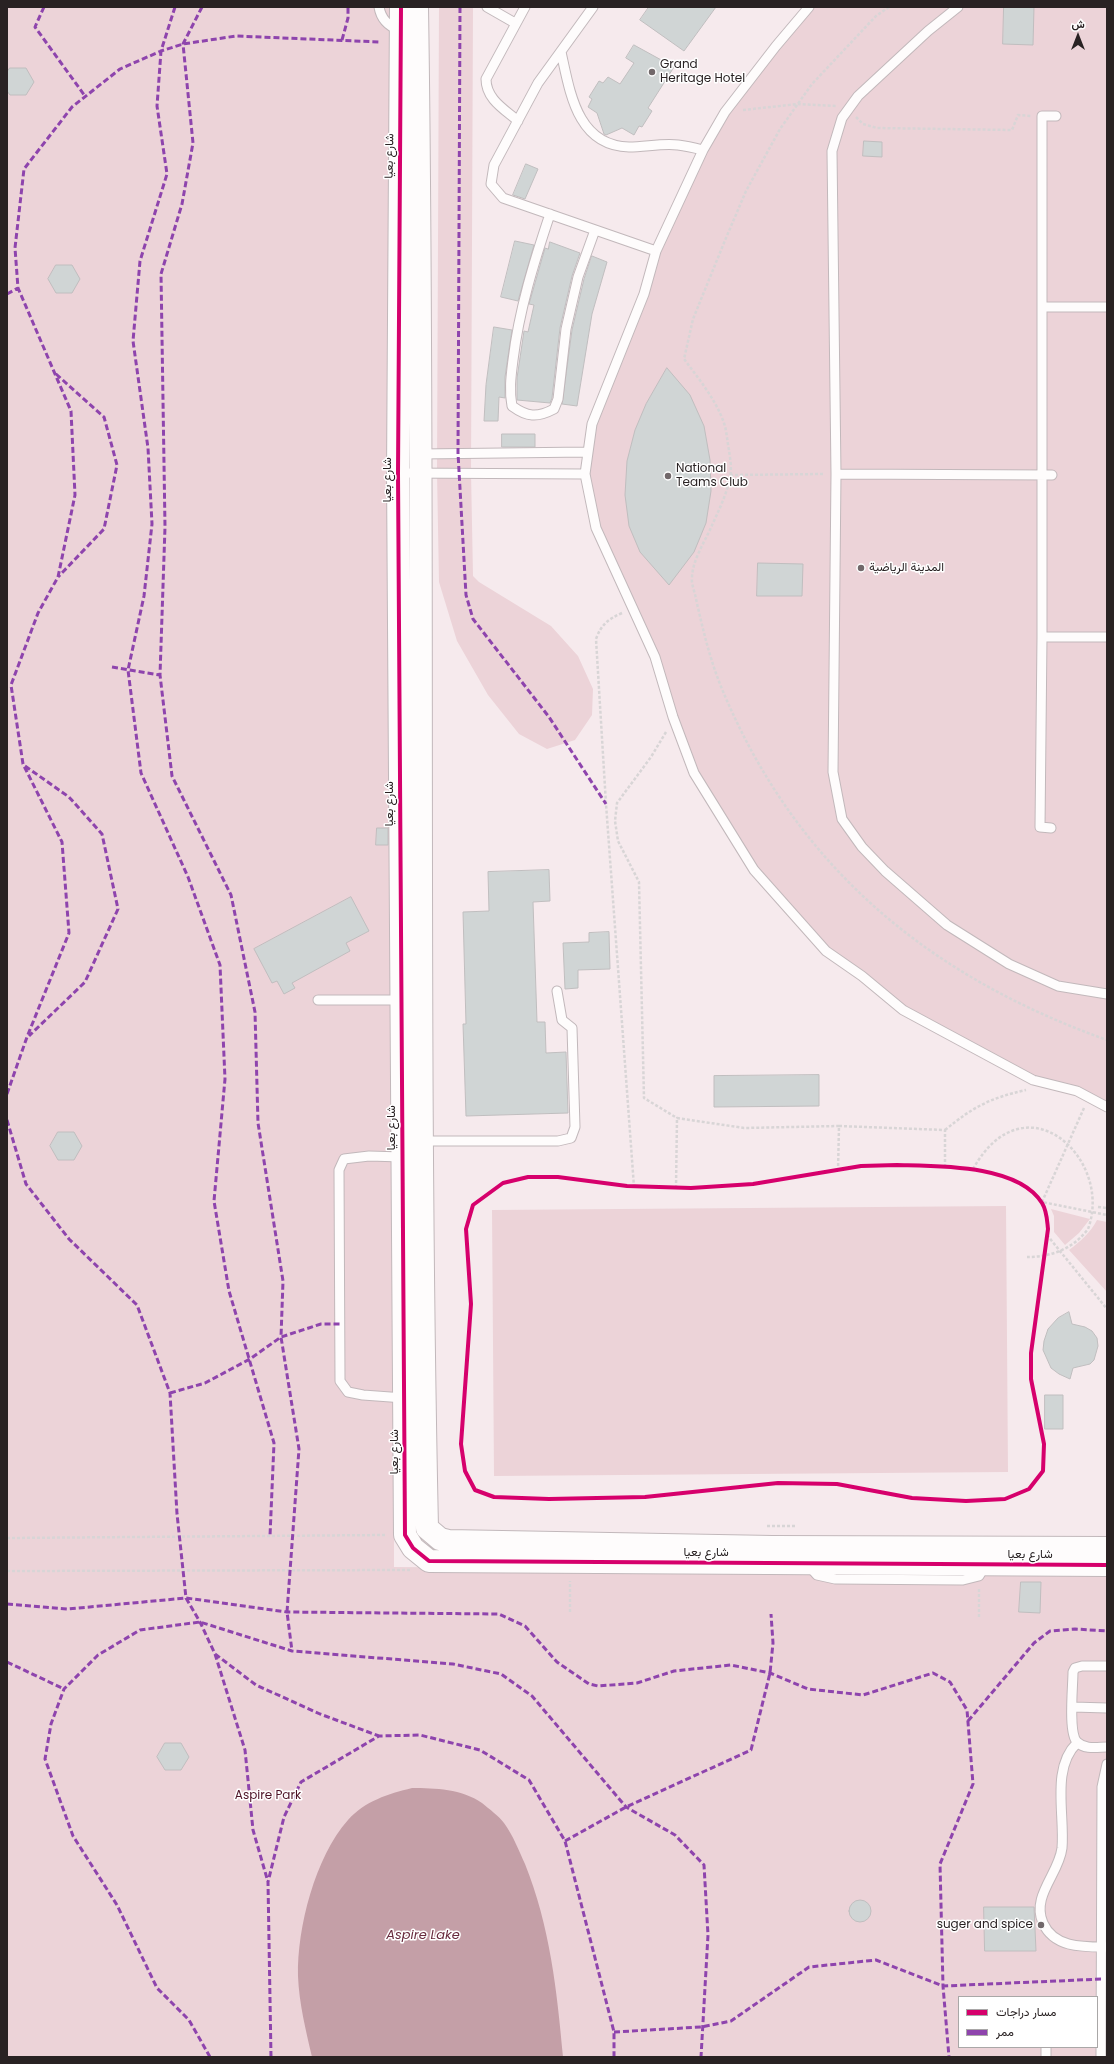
<!DOCTYPE html>
<meta charset="utf-8">
<style>
body{margin:0}
#map{position:relative;width:1114px;height:2064px;overflow:hidden;background:#f6eaed;font-family:Poppins,Vazirmatn,sans-serif}
canvas{display:block}
.frame{position:absolute;inset:0;border:8px solid #292223;pointer-events:none}
.legend{position:absolute;left:958px;top:1996px;width:140px;height:52px;box-sizing:border-box;background:#fff;border:1px solid #a9a7a7;margin:0;padding:5px 7px;list-style:none;font-size:12px;color:#292223}
.legend li{display:flex;align-items:center;gap:8px;height:20px}
.legend b{width:20px;border:1px solid #a9a7a7}
.north{position:absolute;left:1058px;top:16px;width:40px;height:40px;-webkit-text-stroke:3px #fff;paint-order:stroke;rotate:0deg;font-size:11px;font-weight:700;line-height:16px;text-align:center;color:#292223}
.north::after{content:'';display:block;margin:auto;width:14px;height:18px;background:#292223;clip-path:polygon(50% 0,100% 100%,50% 72%,0 100%)}
</style>
<div id="map">
<canvas width="1114" height="2064"></canvas>
<div class="frame"></div>
<ul class="legend">
<li><b style="height:5px;background:#d6006c"></b>مسار دراجات</li>
<li><b style="height:5px;background:#8e44ad"></b>ممر</li>
</ul>
<div class="north">ش</div>
</div>
<script>
const ctx = document.querySelector('canvas').getContext('2d');
ctx.lineJoin = 'round';
function paint(path, color) { ctx.fillStyle = color; ctx.fill(path, 'evenodd'); }
function strokePath(path, color, width, dash) { ctx.strokeStyle = color; ctx.lineWidth = width; ctx.lineCap = dash ? 'butt' : 'round'; ctx.setLineDash(dash || []); ctx.stroke(path); }
function write(font, color, halo, rows, align = 'center') {
  ctx.font = font + ' Poppins,Vazirmatn,sans-serif'; ctx.lineWidth = 3; ctx.setLineDash([]); ctx.textBaseline = 'middle'; ctx.strokeStyle = halo; ctx.fillStyle = color; for (const [text, x, y, turn = 0] of rows) {
    ctx.save(); ctx.translate(x, y); ctx.rotate((+turn || 0) * Math.PI / 180); ctx.textAlign = isNaN(turn) ? turn : align; if (halo) ctx.strokeText(text, 0, 0); ctx.fillText(text, 0, 0); ctx.restore();
  }
}
const green = new Path2D(`
 M7 7H394V1567L1107 1572V2057H7ZM959 1997H1097V2047H959Z
 M439 7H473L471 472 473 576 479 582 551 626 578 656 593 689 592 715 575 740 547 749 519 734 488 695 457 641 439 582 437 472Z
 M809 7H1107V1107L1077 1091 1033 1080 903 1010 826 951 754 870 694 773 655 657 596 528 587 452 656 251 725 112Z
 M1006 1206 1008 1472 494 1476 492 1210Z
 M1051 1209 1090 1219 1079 1233 1065 1245 1054 1232V1216Z
 M1097 1220 1107 1222V1292L1069 1250C1081 1241 1090 1233 1097 1220Z`);
const water = new Path2D(`
 M412 1788C435 1788 462 1789 482 1803 489 1809 499 1816 504 1823 513 1835 519 1851 525 1864 550 1926 557 1991 563 2057H312C306 2031 299 2003 298 1976 297 1928 315 1857 348 1820 365 1801 388 1794 412 1788Z`);
const building = new Path2D(`
 M649 7H716L684 51 640 20Z
 M1004 7H1034L1033 45 1003 44Z
 M634 45 674 67 648 108 652 111 642 127 639 126 634 135 622 128 606 135 604 134 597 113 588 107 592 99 589 97 599 81 603 83 608 77 620 84 634 63 626 58Z
 M10 68H26L34 82 26 95H10L7 91V72Z
 M864 141 882 142V157L863 156Z
 M526 164 538 169 525 199 513 195Z
 M515 241 534 245 518 301 501 297Z
 M550 242 580 253 572 276 560 328 552 398 550 403 517 400V378L524 331 528 332 534 305 529 304 545 248 548 249Z
 M592 256 607 262 592 314 577 406 562 404 572 330 584 279Z
 M56 265H72L80 279 72 293H56L48 279Z
 M494 327 512 330 505 377V398L499 397 498 421H484L486 385Z
 M667 368 690 395 704 426 710 460 711 491 706 523 694 552 669 585 640 552 629 526 625 495 627 461 635 430 646 404Z
 M502 434H535V447H502Z
 M758 563 803 564 802 596H757Z
 M377 828H388V845H376Z
 M549 870 550 901 533 902 537 1022H545L546 1053 566 1052 568 1113 466 1116 463 1024H466L463 912 489 911 488 872Z
 M351 897 369 931 346 943 350 951 292 983 295 988 284 994 277 981 272 983 254 949Z
 M609 932 610 969 578 970V988L565 989 563 943 589 942V933Z
 M819 1075V1106L714 1107V1076Z
 M58 1132H74L82 1146 74 1160H58L50 1146Z
 M1069 1312 1072 1324 1085 1327 1092 1331 1097 1338 1098 1346 1094 1360 1090 1364 1073 1368 1070 1379 1059 1374 1051 1368 1043 1350 1044 1341 1048 1329 1058 1318Z
 M1045 1395H1063V1429H1045Z
 M1021 1582H1041L1040 1613 1019 1612Z
 M165 1743H181L189 1757 181 1770H165L157 1757Z
 M849 1911a11 11 0 1 1 22 0a11 11 0 1 1-22 0Z
 M984 1907H1034L1036 1951H985Z`);
const path = new Path2D(`
 M889 7 876 16 812 84 780 129 746 191 726 238 693 319 684 359C699 379 716 400 724 423 727 432 727 441 729 450 730 458 732 468 730 477 727 493 720 508 713 523 706 540 693 558 692 577 691 584 695 592 696 599 703 630 710 660 722 689 796 867 928 976 1107 1040
 M743 110 798 104 836 106
 M856 117 863 124 877 128 1012 130 1018 115 1031 116
 M730 475 824 474
 M622 613C608 619 601 625 596 639L606 804 634 1187
 M666 732 651 757 617 803 615 821 618 841 639 882 644 1098 677 1118
 M1084 1108 1042 1202 1107 1215
 M945 1130C973 1107 990 1098 1026 1090
 M973 1169C1025 1076 1114 1159 1088 1229 1073 1249 1051 1257 1027 1257
 M838 1171 839 1126 945 1130V1166
 M676 1188 677 1118 744 1128 839 1126
 M1098 1207 1107 1208
 M1047 1235 1107 1309
 M767 1526H796
 M7 1538 387 1535
 M7 1571 410 1570
 M570 1612V1581
 M979 1617V1587`);
const lane = new Path2D(`
 M379 7C381 19 388 26 399 30
 M487 7 515 23
 M593 7 538 83 494 165 491 184 503 198 656 251
 M809 7 776 46 725 112 703 150 656 251 644 294 592 424 585 474 596 528 655 657 673 717 694 773 754 870 826 951 862 976 903 1010 1033 1080 1077 1091 1107 1107
 M958 7 928 31 858 96 842 118 832 151 836 474 833 772 842 819 862 847 885 871 947 925 1009 964 1058 986 1107 994
 M561 52C570 92 577 146 629 147 645 147 663 143 678 145 687 146 695 148 703 150
 M518 121C504 109 486 99 486 79L525 7
 M550 214C534 262 519 310 513 360 511 376 509 390 512 406 527 417 537 418 554 409L558 399 566 329 578 277 595 230
 M1042 307H1107
 M420 454 587 452
 M398 473 585 474
 M836 474 1052 475
 M1042 637H1107
 M1051 828 1040 827 1042 637V116H1056
 M318 1000H400
 M423 1141H558L571 1138 575 1127 572 1028 562 1020 557 991
 M402 1157 369 1156 344 1159 339 1170 340 1381 348 1392 363 1395 404 1398
 M809 1566 817 1575 835 1579 963 1580 979 1576 985 1566
 M1107 1666H1082L1075 1668 1073 1672C1073 1686 1068 1733 1077 1742 1085 1750 1098 1747 1107 1747
 M1073 1707 1107 1708
 M1077 1743C1051 1768 1065 1815 1062 1848 1059 1874 1031 1896 1043 1923 1054 1948 1083 1947 1107 1947
 M1046 2047V2057
 M1101 2057 1102 1787 1107 1764`);
const secondary = new Path2D(`
 M401 7 398 473 405 1535 413 1548 429 1561 1107 1565
 M417 7C425 514 416 1021 427 1528L440 1539 448 1541 772 1547 1107 1548`);
const quiet = new Path2D(`
 M44 7 35 27 85 96
 M175 7 161 51 157 106 167 174 140 261 133 341 148 448 152 524 144 596 128 670 141 773 188 877 220 965 225 1079 214 1201 229 1291 274 1443 270 1536
 M202 7 183 44 193 143 182 204 161 274 165 527 160 675 172 776 231 895 255 1012 258 1123 283 1281 281 1337 299 1449 287 1612 292 1651
 M460 7 458 453 466 595 473 619 549 717 606 804
 M342 40 348 18V7
 M7 294 18 288
 M56 374 104 417 117 465 104 529 58 577
 M112 667 160 675
 M25 766 69 797 102 834 118 909 85 982 29 1036
 M7 1094 27 1037 69 933 62 842 23 764 11 685 38 613 58 577 75 495 71 411 18 288 15 248 24 169 72 107 120 69 161 51 183 44 236 36 380 42
 M7 1120 26 1184 69 1239 137 1305 170 1393 177 1514 186 1598 200 1622 215 1654 245 1750 253 1830 268 1882
 M170 1393 205 1383 250 1359 281 1337 321 1324H341
 M7 1604 68 1609 186 1598 287 1612 499 1614 525 1626 557 1662 589 1684 598 1686 637 1683 674 1671 731 1665 770 1673 808 1689 863 1695 933 1673 950 1682 967 1710 973 1784 940 1864 943 1986 949 2057
 M215 1654 256 1685 320 1714 379 1736
 M7 1662 64 1689
 M968 1721 1034 1643 1050 1631 1075 1629 1107 1631
 M565 1841 626 1807 751 1750 770 1673 773 1643 771 1614
 M614 2032 701 2027 731 2021 809 1967 876 1960 943 1986 1102 1979
 M210 2057 189 2020 157 1988 117 1905 73 1836 45 1759 51 1724 64 1689 98 1655 140 1630 200 1622 292 1651 453 1664 501 1674 532 1696 626 1807 675 1835 704 1865 708 1935 701 2057
 M271 2057 268 1882 284 1817 301 1782 379 1736 420 1735 480 1750 529 1780 565 1841 614 2032V2057`);
const cycleway = new Path2D(`
 M401 7 398 473 405 1535 413 1548 429 1561 1107 1565
 M897 1165C937 1166 1018 1164 1042 1203 1047 1211 1047 1220 1048 1229L1031 1353V1379L1044 1444 1043 1471 1029 1489 1005 1499 966 1501 912 1498 837 1484 778 1483 645 1497 549 1499 494 1497 475 1490 465 1471 461 1444 471 1304 466 1229 473 1205 503 1183 528 1177H558L627 1186 691 1188 753 1184 861 1166Z`);
const markers = [
 [652,72,4,"#71686a"],
 [668,476,4,"#71686a"],
 [861,568,4,"#71686a"],
 [1041,1925,4,"#71686a"]
];
const poiNames = [
 ["Grand",660,65],
 ["Heritage Hotel",660,79],
 ["National",676,469],
 ["Teams Club",676,483],
 ["المدينة الرياضية",869,568],
 ["suger and spice",1033,1925,"right"]
];
const streetNames = [
 ["شارع بعيا",390,156,-89],
 ["شارع بعيا",388,480,-90],
 ["شارع بعيا",390,804,-90],
 ["شارع بعيا",392,1128,-90],
 ["شارع بعيا",395,1452,-90],
 ["شارع بعيا",706,1553],
 ["شارع بعيا",1030,1555]
];
const parkNames = [
 ["Aspire Park",268,1796]
];
const waterNames = [
 ["Aspire Lake",423,1936]
];
paint(green, '#ecd3d8');
paint(water, '#c49fa7');
paint(building, '#d0d5d5');
strokePath(building, '#c0bebf', 1);
strokePath(lane, '#c2b8bb', 11);
strokePath(secondary, '#c2b8bb', 24);
strokePath(path, '#d8d5d6', 2.5, [3, 2]);
strokePath(lane, '#fefcfc', 9);
strokePath(secondary, '#fefcfc', 22);
strokePath(quiet, '#8e44ad', 3, [6, 3]);
strokePath(cycleway, '#d6006c', 4);
for (const [x, y, r, color] of markers) { const dot = new Path2D(); dot.arc(x, y, r, 0, 2 * Math.PI); ctx.fillStyle = color; ctx.fill(dot); strokePath(dot, '#fff', 1.5); }
write('12px', '#292223', '#fff', poiNames, 'left');
write('12px', '#292223', '#fff', streetNames);
write('12px', '#4d1226', '#fff', parkNames);
write('italic 13px', '#682a3d', '#fff', waterNames);
</script>
